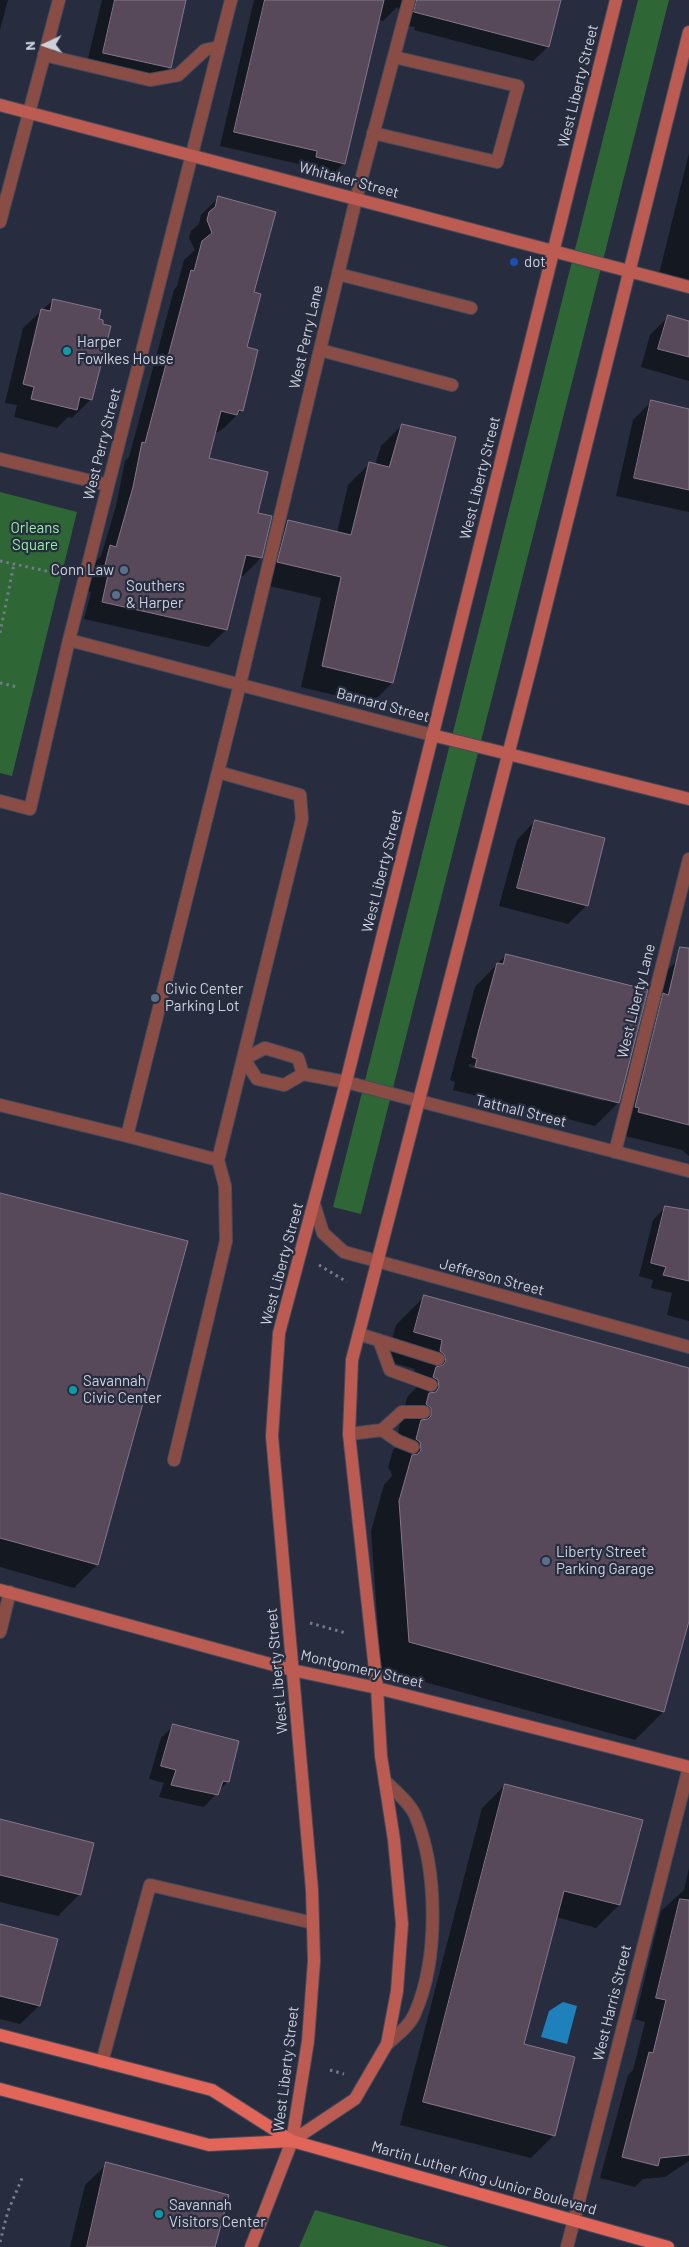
<!DOCTYPE html>
<style>
body{margin:0}
#map{position:relative;width:689px;height:2247px;overflow:hidden;background:#272d3f;font-family:Barlow,sans-serif}
canvas{display:block}
.north{position:absolute;left:20px;top:20px;width:50px;height:50px;-webkit-text-stroke:4px #272d3f;paint-order:stroke;rotate:267deg;font-size:14px;font-weight:700;line-height:20px;text-align:center;color:#cdd1dd}
.north::after{content:'';display:block;margin:auto;width:18px;height:22px;background:#cdd1dd;clip-path:polygon(50% 0,100% 100%,50% 72%,0 100%)}
</style>
<div id="map">
<canvas width="689" height="2247"></canvas>
<div class="north">N</div>
</div>
<script>
const ctx = document.querySelector('canvas').getContext('2d');
ctx.lineJoin = 'round';
function paint(path, color) { ctx.fillStyle = color; ctx.fill(path, 'evenodd'); }
function strokePath(path, color, width, dash) { ctx.strokeStyle = color; ctx.lineWidth = width; ctx.lineCap = dash ? 'butt' : 'round'; ctx.setLineDash(dash || []); ctx.stroke(path); }
function write(font, color, halo, rows, align = 'center') {
  ctx.font = font + ' Barlow,sans-serif'; ctx.lineWidth = 4.5; ctx.setLineDash([]); ctx.textBaseline = 'middle'; ctx.strokeStyle = halo; ctx.fillStyle = color; for (const [text, x, y, turn = 0] of rows) {
    ctx.save(); ctx.translate(x, y); ctx.rotate((+turn || 0) * Math.PI / 180); ctx.textAlign = isNaN(turn) ? turn : align; if (halo) ctx.strokeText(text, 0, 0); ctx.fillText(text, 0, 0); ctx.restore();
  }
}
const green = new Path2D(`
 M638 0H669L361 1214 333 1207Z
 M0 492 77 512 12 776 0 773Z
 M315 2210 449 2247H299Z`);
const water = new Path2D(`
 M563 2002 577 2006 567 2044 541 2037 549 2011Z`);
const shadow = new Path2D(`
 M0 0H8L0 30Z
 M102 0H185L170 67 151 86 85 71Z
 M254 0H560L548 47 533 61 414 30 415 27 401 25 403 12 397 7 383 21 378 20 344 163 329 178 302 171 303 165 220 146Z
 M689 153V289L657 282Z
 M219 197 253 293 245 348 242 410 224 428 218 432H215L208 459 256 514 270 517 261 558 243 576 240 575 226 630 208 647 84 619 91 592 86 591 92 565 101 556 116 506 125 461 129 457 174 290 177 286 184 260 195 250 189 238 191 231 199 224 201 215Z
 M53 300 98 319 101 324 110 326 91 399 72 418 68 417 57 428 14 417 17 405 5 403 23 328Z
 M668 317 689 323V381L641 367 650 335Z
 M651 402 689 411V512L616 496 633 420Z
 M402 425 392 683 371 704 301 687 321 598 257 583 267 543 288 521 337 533 348 485 369 464 375 465 381 446Z
 M535 821 587 905 568 924 499 906 517 840Z
 M506 955 618 1103 595 1126 453 1090 455 1082 450 1080 475 987ZM469 1064 604 1098V1101L469 1067Z
 M678 960 689 962V1156L682 1150 617 1134 618 1130 614 1129 642 1017 649 1010 656 981Z
 M0 1194 97 1565 74 1588 0 1567Z
 M666 1207 689 1213V1321L667 1315 672 1293 651 1288 653 1280 639 1276 653 1220Z
 M425 1296 689 1369V1616L663 1712 635 1740 381 1670 371 1531 384 1485 392 1476 391 1471 388 1468 393 1450 403 1440V1437L398 1433 400 1423 410 1413 405 1406 407 1397 417 1387 416 1382 412 1380 415 1369 386 1361 396 1325Z
 M174 1725 228 1781 204 1807 159 1797 164 1783 149 1779 161 1738Z
 M505 1785 619 1905 596 1928 556 1917 523 2045 554 2135 531 2158 400 2125 482 1808Z
 M0 1821 80 1894 58 1916 0 1902Z
 M689 1868V2161L665 2177 643 2179 635 2187 600 2178 628 2075 633 2070 645 2022 635 2019 661 1911 684 1890Z
 M0 1925 56 1939 39 2006 20 2024 0 2019Z
 M107 2164 214 2247H70L85 2185Z`);
const building = new Path2D(`
 M115 0H186L171 68 103 53Z
 M265 0H384L345 164 316 157 317 151 234 132Z
 M417 0H561L549 47 414 12Z
 M218 196 276 212 254 292 261 294 247 347 258 350 243 411 239 410 237 415 221 411 209 458 268 472 258 513 272 516 262 558 246 555 227 630 102 602 108 575 103 573 110 545 116 547 133 487 142 442 145 443 191 270 194 271 202 241 212 233 207 220 209 212 215 207Z
 M53 299 101 310 99 319 103 320V324L111 326 92 400 80 397 77 410 31 399 34 387 23 384 41 309 50 311Z
 M668 315 689 321V357L658 349Z
 M651 400 689 409V490L634 478Z
 M402 424 456 437 393 683 322 666 341 577 277 562 288 520 351 535 369 462 389 467Z
 M535 820 605 838 588 906 517 888Z
 M680 947 689 948V1125L638 1112 639 1108 635 1107 663 993 668 995Z
 M506 954 648 990 619 1103 475 1067 477 1059 472 1057 479 1029 497 963 503 964Z
 M0 1193 188 1241 98 1565 0 1538Z
 M665 1206 689 1210V1281L663 1275 666 1267 651 1263Z
 M424 1295 689 1368V1621L664 1712 409 1642 399 1501 412 1455 418 1454 421 1450 420 1442 416 1439 421 1420 428 1419 431 1416V1408L426 1404 429 1393 436 1392 439 1387 438 1380 433 1377 436 1367 443 1365 446 1361 444 1354 440 1351 442 1340 414 1332Z
 M173 1724 239 1741 229 1782 223 1781 218 1795 171 1785 176 1770 161 1766Z
 M505 1784 643 1820 620 1905 564 1891 524 2044 575 2057 555 2136 423 2102Z
 M0 1819 94 1843 81 1895 0 1875Z
 M680 1899 689 1900V2155L660 2158 658 2166 622 2157 649 2052 653 2053 666 2000 656 1998Z
 M0 1924 58 1939 40 2006 0 1996Z
 M106 2162 229 2195 215 2247H87Z`);
const path = new Path2D(`
 M0 561 60 574
 M0 633 14 564
 M0 683 17 687
 M319 1265 347 1282
 M310 1623 346 1633
 M330 2070 344 2074
 M0 2242 8 2211 23 2176`);
const lane = new Path2D(`
 M44 55 150 80 178 75 205 50 219 47
 M373 133 497 162 518 86 394 57
 M338 274 471 308
 M320 350 452 385
 M218 772 300 795 302 819 218 1160 127 1136 240 684 356 199 409 0
 M244 1059 257 1079 284 1085 303 1074 346 1082
 M244 1059 265 1048 298 1058 303 1074
 M0 1105 127 1136
 M615 1152 689 859
 M359 1334 438 1359
 M379 1340 390 1370 431 1385
 M382 1430 402 1412H424
 M349 1434 382 1430 398 1441 413 1447
 M174 1460 226 1241 225 1186 218 1160
 M385 1781C395 1791 409 1802 415 1815 438 1869 439 1959 415 2013 410 2026 397 2035 387 2044
 M102 2062 150 1885 313 1923
 M574 2220 689 1767`);
const street = new Path2D(`
 M0 222 59 0
 M0 459 108 485
 M69 640 432 735
 M0 801 30 809 69 640 231 0
 M346 1082 689 1171
 M314 1204 323 1233 344 1252 689 1347
 M0 1632 10 1592
 M567 2247 574 2220`);
const secondary = new Path2D(`
 M0 105 689 287
 M432 735 689 799
 M0 1590 292 1670 377 1688 689 1767
 M292 2141 355 2099 387 2044 397 1991 402 1924 394 1840 381 1756 377 1688 349 1434 352 1360 531 666 689 32
 M251 2247 292 2141 308 2041 314 1961 312 1890 272 1436 279 1333 346 1082 616 0`);
const primary = new Path2D(`
 M0 2035 212 2090 292 2141 668 2247
 M0 2089 209 2145 292 2141`);
const markers = [
 [514,262,5,"#1a4fb4"],
 [67,351,5,"#0f9aa8"],
 [124,570,5,"#5c6f8a"],
 [116,595,5,"#5c6f8a"],
 [155,998,5,"#5c6f8a"],
 [73,1390,5,"#0f9aa8"],
 [546,1561,5,"#5c6f8a"],
 [159,2214,5,"#0f9aa8"]
];
const streetNames = [
 ["West Liberty Street",578,86,-76],
 ["Whitaker Street",349,180,15],
 ["West Perry Lane",306,337,-77],
 ["West Perry Street",102,444,-76],
 ["West Liberty Street",480,478,-76],
 ["Barnard Street",383,705,15],
 ["West Liberty Street",382,871,-76],
 ["West Liberty Lane",636,1001,-76],
 ["Tattnall Street",521,1111,14],
 ["West Liberty Street",282,1264,-75],
 ["Jefferson Street",492,1277,15],
 ["Montgomery Street",362,1669,13],
 ["West Liberty Street",277,1671,-95],
 ["West Harris Street",612,2003,-76],
 ["West Liberty Street",286,2069,-83],
 ["Martin Luther King Junior Boulevard",484,2178,16]
];
const poiNames = [
 ["dot",524,262],
 ["Harper",77,342],
 ["Fowlkes House",77,359],
 ["Conn Law",114,570,"right"],
 ["Southers",126,586],
 ["& Harper",126,603],
 ["Civic Center",165,989],
 ["Parking Lot",165,1006],
 ["Savannah",83,1381],
 ["Civic Center",83,1398],
 ["Liberty Street",556,1552],
 ["Parking Garage",556,1569],
 ["Savannah",169,2205],
 ["Visitors Center",169,2222]
];
const parkNames = [
 ["Orleans",35,528],
 ["Square",35,545]
];
paint(green, '#2e6636');
paint(water, '#1f81bc');
paint(shadow, '#0007');
paint(building, '#57485a');
strokePath(building, '#867689', 1);
strokePath(lane, '#454b5b', 14);
strokePath(street, '#454b5b', 14);
strokePath(secondary, '#454b5b', 14);
strokePath(primary, '#454b5b', 14);
strokePath(path, '#757a89', 3, [2.5, 4]);
strokePath(lane, '#894d46', 12);
strokePath(street, '#894d46', 12);
strokePath(secondary, '#bb5b51', 12);
strokePath(primary, '#e16559', 12);
for (const [x, y, r, color] of markers) { const dot = new Path2D(); dot.arc(x, y, r, 0, 2 * Math.PI); ctx.fillStyle = color; ctx.fill(dot); strokePath(dot, '#272d3f', 2); }
write('15px', '#cdd1dd', '#272d3f', streetNames);
write('15px', '#cdd1dd', '#272d3f', poiNames, 'left');
write('15px', '#91f69d', '#272d3f', parkNames);
</script>
